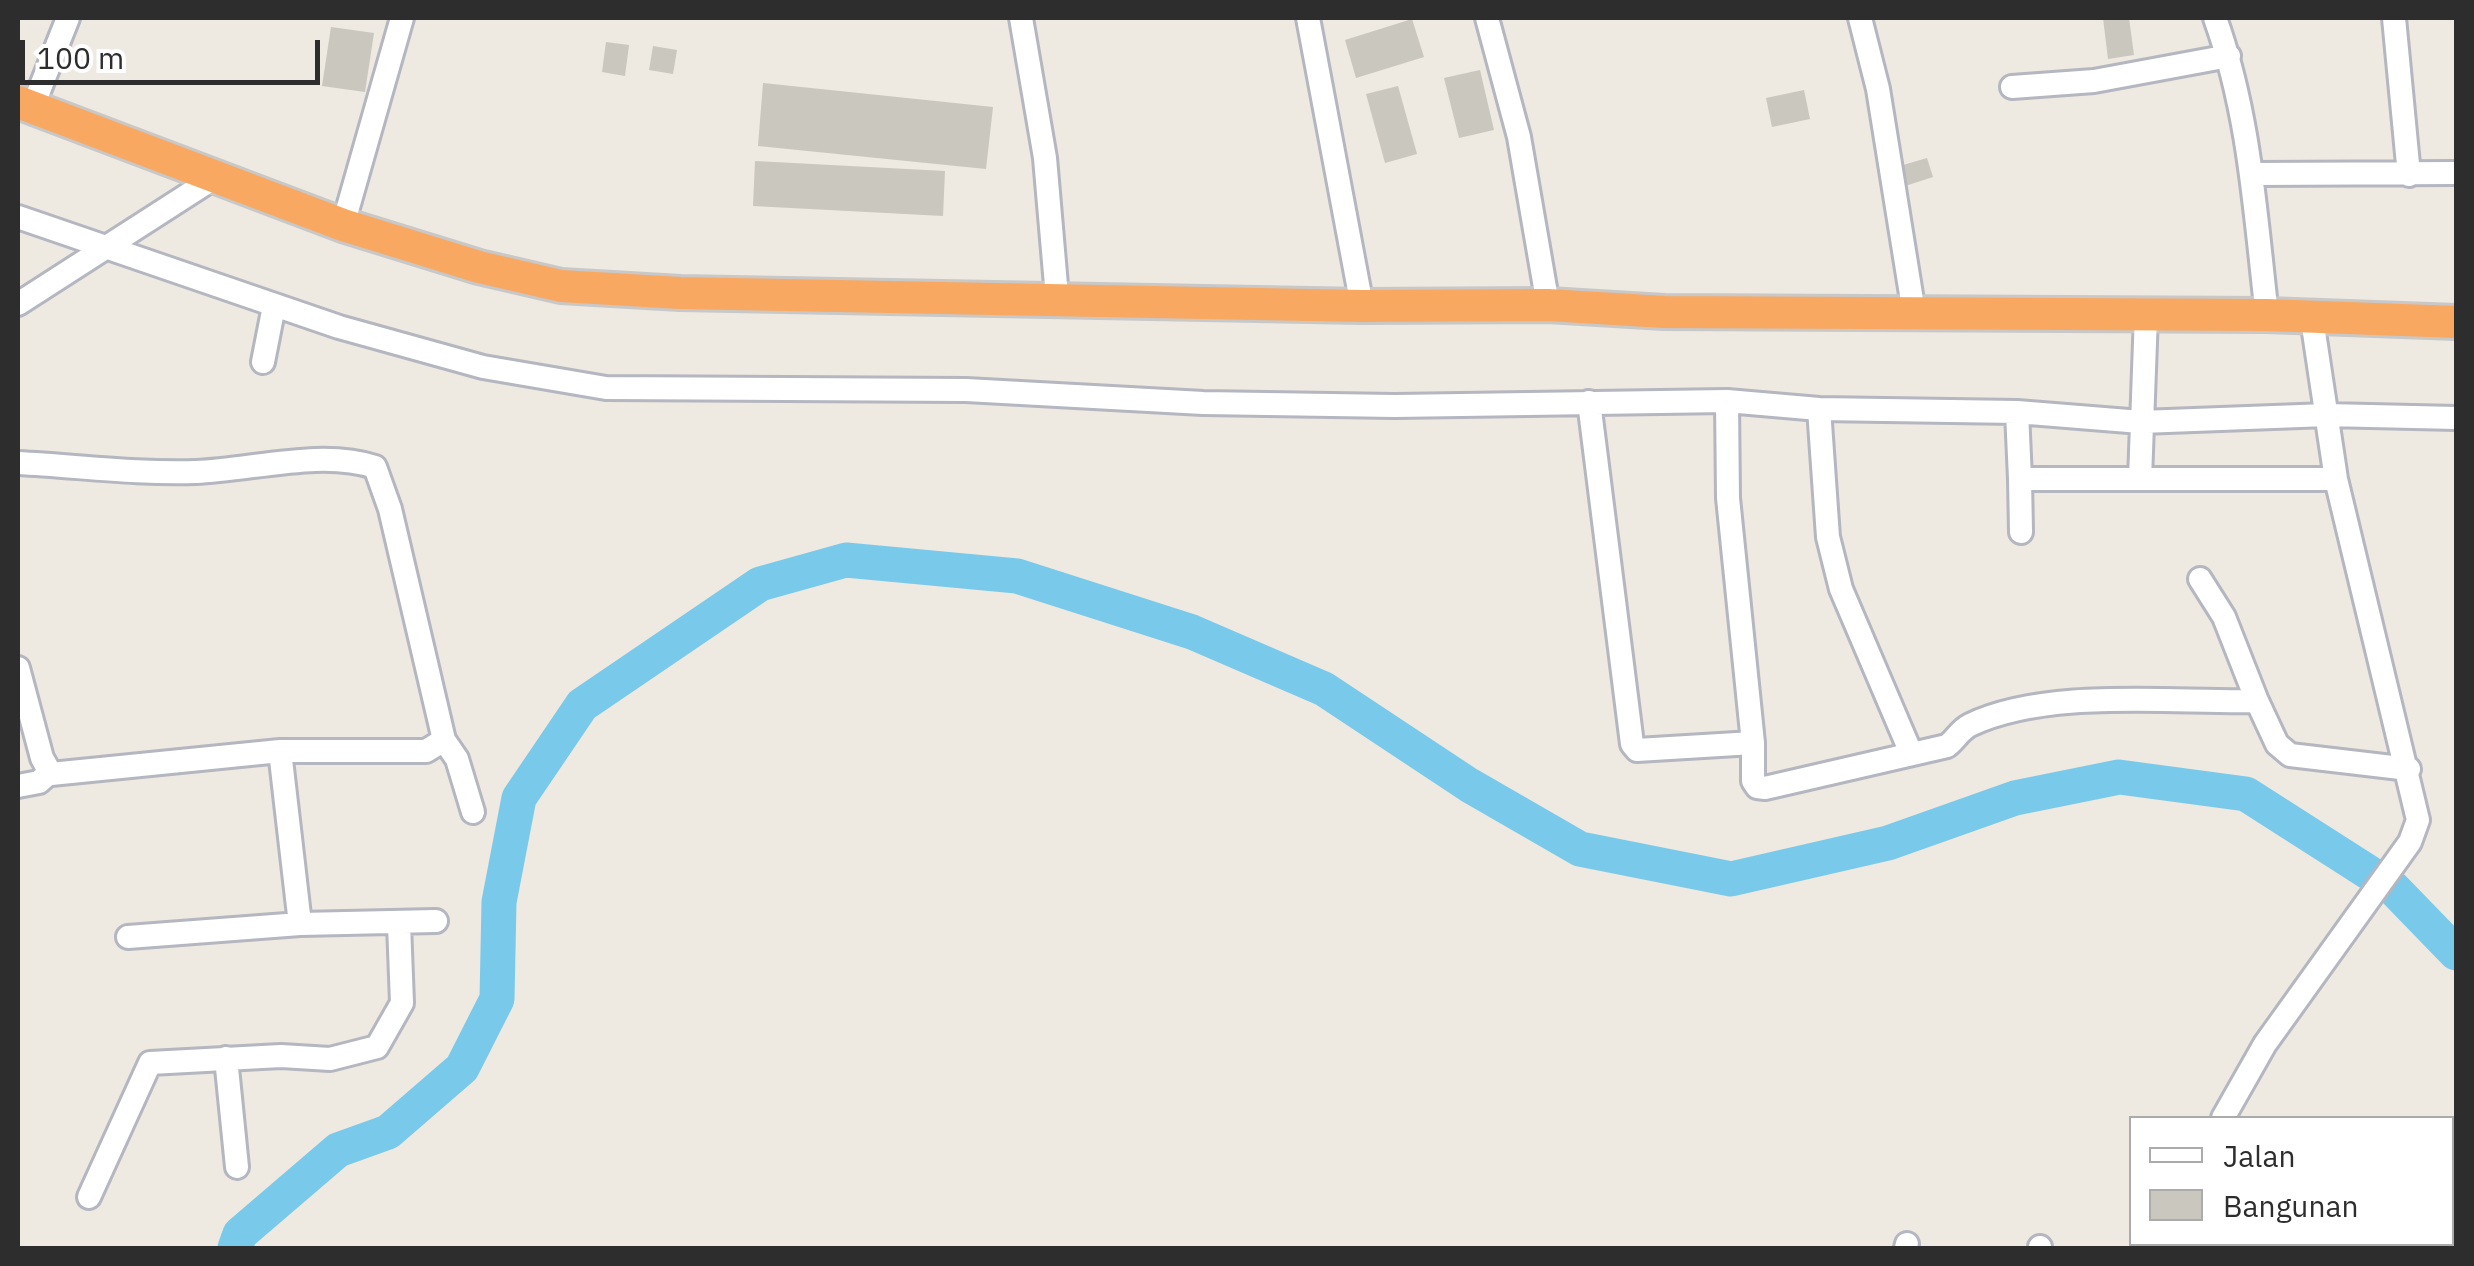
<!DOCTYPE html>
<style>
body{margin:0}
#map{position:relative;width:2474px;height:1266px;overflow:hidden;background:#eee9e1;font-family:"IBM Plex Sans",sans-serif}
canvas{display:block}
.frame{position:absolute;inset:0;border:20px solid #2d2d2d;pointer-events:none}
.legend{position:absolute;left:2129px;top:1116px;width:325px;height:130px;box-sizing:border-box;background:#fff;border:2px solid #ababab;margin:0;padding:12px 18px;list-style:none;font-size:30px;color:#2d2d2d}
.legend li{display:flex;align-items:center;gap:20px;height:50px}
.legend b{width:50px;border:2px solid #ababab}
.scale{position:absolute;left:20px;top:40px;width:300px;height:45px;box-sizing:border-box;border:5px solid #2d2d2d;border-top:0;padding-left:12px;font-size:30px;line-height:35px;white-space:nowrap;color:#2d2d2d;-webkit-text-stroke:8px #fff;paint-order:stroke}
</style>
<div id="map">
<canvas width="2474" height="1266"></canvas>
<div class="frame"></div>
<ul class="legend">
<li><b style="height:12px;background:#fff"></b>Jalan</li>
<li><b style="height:28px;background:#cac7bf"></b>Bangunan</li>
</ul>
<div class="scale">100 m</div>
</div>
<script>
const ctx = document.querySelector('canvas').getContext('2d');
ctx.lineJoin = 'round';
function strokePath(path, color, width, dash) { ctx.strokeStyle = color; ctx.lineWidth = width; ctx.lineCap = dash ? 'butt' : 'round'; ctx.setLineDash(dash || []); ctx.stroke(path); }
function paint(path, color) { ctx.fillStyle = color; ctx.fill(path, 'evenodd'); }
const river = new Path2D(`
 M235 1248 240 1234 338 1150 388 1132 462 1068 497 999 499 902 519 798 582 705 760 584 846 560 1017 576 1192 632 1324 689 1469 785 1580 849 1731 879 1888 843 2015 798 2119 777 2246 794 2393 888 2456 953`);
const building = new Path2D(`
 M2103 18H2129L2134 55 2108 59Z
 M1412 19 1424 57 1356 78 1345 40Z
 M331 27 374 33 365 92 322 86Z
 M606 42 629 45 625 76 602 72Z
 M653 46 677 50 673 74 649 70Z
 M1480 70 1494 130 1459 138 1444 78Z
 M763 83 993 107 986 169 758 146Z
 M1398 86 1417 154 1385 163 1366 94Z
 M1804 90 1810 119 1772 127 1766 98Z
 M1927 158 1933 177 1899 188 1893 168Z
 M755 161 945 171 943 216 753 206Z`);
const minor = new Path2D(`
 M1021 18 1045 158 1057 297
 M1308 18 1362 306
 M1487 18 1519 137 1548 305
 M1860 18 1878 89 1914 313
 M2215 18C2250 115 2255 213 2267 315
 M2394 18 2409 175
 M2012 87 2094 81 2229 56
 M33 106 68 18
 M2254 174 2456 173
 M18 217 339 327 483 367 606 388 966 390 1203 403 1395 406 1727 401 1819 409 2017 412 2141 422 2327 415 2456 418
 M343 225 402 18
 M18 304 217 176
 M263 362 274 306
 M1589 402 1632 744 1637 750 1753 743 1728 498 1727 401
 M1819 409 1828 537 1841 589 1911 753
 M2017 412 2020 479
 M18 463C78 466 136 474 196 472 252 470 321 449 375 467L390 509 444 740 457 759 473 812
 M2140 479 2146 315
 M2021 532 2020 479H2336
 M2200 579 2224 617 2257 701
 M18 668 42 758 51 774 280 751H426L444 740
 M1753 743V781L1757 787 1765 788 1947 746C1956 739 1960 730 1970 725 2047 688 2172 703 2257 701L2277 744 2290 755 2409 769
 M18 786 39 782 49 773
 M300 924 436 921
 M128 937 300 924 280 751
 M226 1058 237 1167
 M2223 1118 2265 1044 2410 842 2418 820 2336 479 2312 319
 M89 1197 150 1063 281 1056 330 1059 377 1047 402 1003 399 924
 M1906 1248 1907 1244
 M2040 1248V1247
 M2186 1248 2188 1244
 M2320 1248 2321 1244
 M2451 1248 2456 1224`);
const highway = new Path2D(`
 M18 102 343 225 479 267 561 286 680 293 1362 306 1548 305 1664 312 2267 315 2456 322`);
strokePath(river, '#79c9eb', 35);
paint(building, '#cac7bf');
strokePath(minor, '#b4b6c0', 28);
strokePath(highway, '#c8c8c8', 38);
strokePath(minor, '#fff', 22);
strokePath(highway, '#f9a861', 32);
</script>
